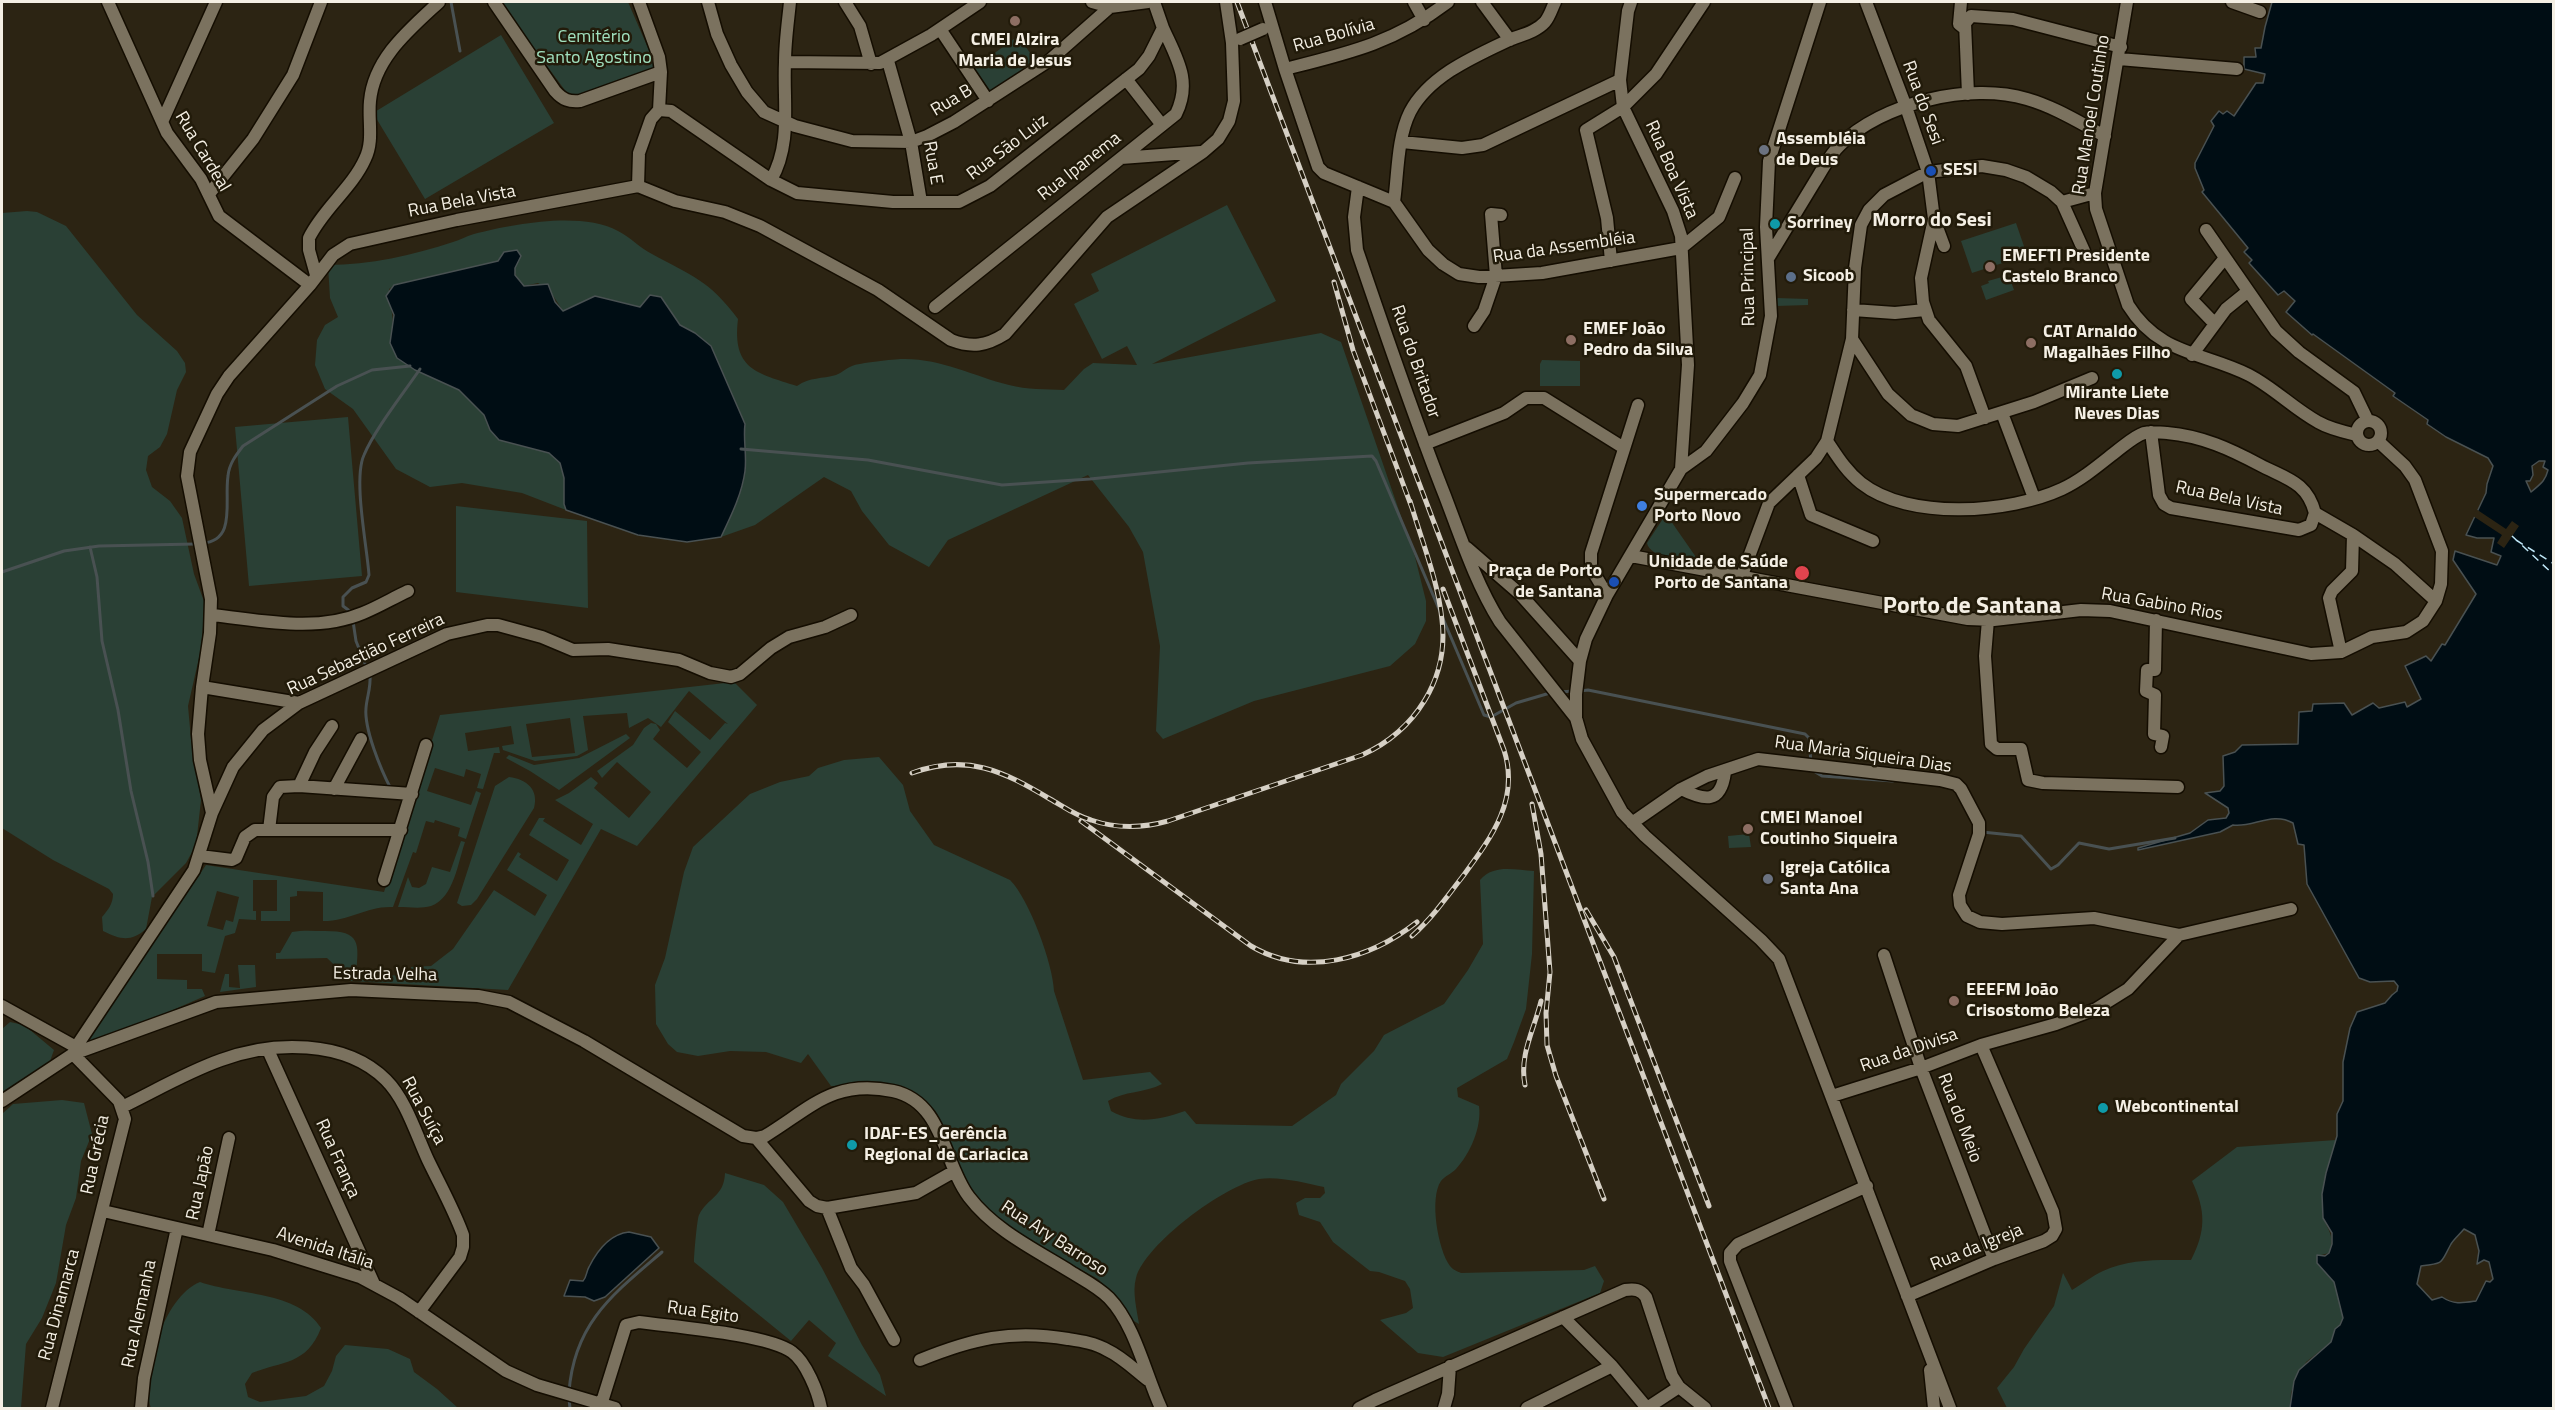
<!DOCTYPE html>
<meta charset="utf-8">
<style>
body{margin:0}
#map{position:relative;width:2555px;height:1410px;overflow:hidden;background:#2c2413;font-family:"Titillium Web",sans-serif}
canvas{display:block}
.frame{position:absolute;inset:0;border:3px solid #f4efe4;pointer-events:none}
</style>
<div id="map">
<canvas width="2555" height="1410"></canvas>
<div class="frame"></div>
</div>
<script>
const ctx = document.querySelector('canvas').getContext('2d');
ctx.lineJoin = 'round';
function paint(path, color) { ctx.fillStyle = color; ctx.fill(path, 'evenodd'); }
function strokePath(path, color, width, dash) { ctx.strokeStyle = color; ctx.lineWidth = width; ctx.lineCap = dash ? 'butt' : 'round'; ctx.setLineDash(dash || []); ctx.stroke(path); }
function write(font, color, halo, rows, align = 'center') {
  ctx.font = font + ' "Titillium Web",sans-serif'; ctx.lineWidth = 5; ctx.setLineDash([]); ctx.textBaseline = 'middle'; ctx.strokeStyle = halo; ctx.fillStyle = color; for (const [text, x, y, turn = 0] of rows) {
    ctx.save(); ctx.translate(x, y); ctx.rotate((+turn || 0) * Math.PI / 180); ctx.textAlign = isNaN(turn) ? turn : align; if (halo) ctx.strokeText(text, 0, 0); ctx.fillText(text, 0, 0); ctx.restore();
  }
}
const green = new Path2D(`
 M500 2H628L658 71 575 104Z
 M501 35 554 123 425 199 373 113Z
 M1018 36 1038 64 994 96 974 68Z
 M1227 205 1276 301 1152 364 1321 333 1341 342 1415 557 1426 601V621L1415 644 1390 666 1254 701 1163 739 1156 731 1160 646 1143 552 1129 527 1088 475 948 540 929 567 889 545 862 511 851 491 824 477 755 525 721 537C731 516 742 494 745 471 747 455 743 440 745 424L711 346 695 333 680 325 661 297 645 302 640 307 574 306 563 311 550 291 538 283 524 286C514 276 512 263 504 252L499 261 394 285 389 289C389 307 396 318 391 335L428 375 459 390 484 415 490 430 499 440 549 453 560 463 564 478V504L566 510 522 493 462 483 430 487 396 469 353 409 325 389 315 365 317 340 325 325 338 317 330 298 328 265C369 265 414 255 453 242 460 240 467 236 474 234 513 224 581 211 618 231 630 237 640 248 652 254 692 276 709 280 738 319 732 369 756 373 797 386 810 377 822 379 836 375 842 373 846 368 852 366 858 363 895 359 902 359 940 358 973 376 1009 385 1027 390 1046 389 1064 390L1084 369 1093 363 1137 365 1127 346 1102 359 1074 304 1099 291 1091 274Z
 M27 211 37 212 66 226 137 315 177 351 185 363 186 372 177 390 167 434 160 447 148 456 146 470 152 487 170 501 182 518 194 574 205 604 201 649 188 706 191 739 201 800 196 845 186 863 152 897 146 929C131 942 121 940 103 931L102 917C108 910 113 904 113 894L109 889 53 860 2 828V213Z
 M2016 223 2027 255 1972 273 1961 241Z
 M2002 277 2003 281 2010 279 2014 290 1986 300 1981 286 1989 283 1988 281Z
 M1776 298 1808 299V305L1776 306Z
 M1542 360 1580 361V386H1540V364Z
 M348 417 362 576 249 586 235 427Z
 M456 506 587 521 588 608 456 592Z
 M1666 514 1698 560 1695 563C1681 559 1650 558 1647 543Z
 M734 682 757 705 637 846 601 829 508 990 351 981 327 958 276 959V953H280L292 932C302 930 314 931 325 931 361 931 359 943 356 974L411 976V967L431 966 453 949 494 890 535 916 547 895 507 870 518 852 521 854 519 857 557 881 569 860 529 835 539 818H545L543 821 581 845 593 824 555 800 569 793 591 777 598 783 594 788 629 818 651 792 617 762 602 778 597 771 633 745 644 728 651 723 656 724 660 730 653 739 687 768 701 752 668 722 675 711 710 740 725 723 728 724 689 691 661 727 648 718 629 728 627 713 583 716 588 750 577 756 535 761 503 750 502 746 514 744 511 726 465 733 468 751 499 747 500 753H494L483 789 477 788 481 774 466 769 464 777 435 768 427 791 471 805 476 791 481 793 466 839 458 836 460 828 435 820 434 823 426 821 416 853 413 852 393 907C366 906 351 921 323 921V892L297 891V896L290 897V921H261V911H277V880H253V911H256V920L239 919 235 933 225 936 215 973 202 971V954H157V979L187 980V989H202L205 996 88 1047 85 1043 206 865 384 892 440 715ZM570 718 575 753 532 757 526 724ZM217 891 239 897 233 922 226 920 223 930 207 926Z
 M626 734 630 738 559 790 530 771 506 758 509 755 534 765 579 758Z
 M879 757 903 785 910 811 934 845 1010 880C1029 899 1053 964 1054 991L1083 1080 1150 1072 1162 1084C1145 1093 1124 1091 1108 1101L1111 1111C1136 1125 1159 1120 1185 1111L1196 1124 1292 1126 1336 1095 1341 1084 1374 1051 1384 1035 1444 1004 1468 970 1483 944 1480 880C1494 864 1514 870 1534 871L1532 954 1526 1009 1514 1042 1507 1059 1457 1088 1458 1097 1479 1106C1482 1127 1470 1154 1456 1169 1451 1174 1445 1176 1441 1181 1429 1198 1438 1250 1450 1266 1453 1270 1457 1271 1461 1273L1584 1270 1595 1266 1604 1281 1600 1293 1443 1357 1418 1353 1380 1320 1406 1313 1413 1308 1410 1289 1405 1281 1379 1272 1370 1271 1333 1242 1320 1222 1299 1215 1296 1203 1305 1198H1320L1325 1193 1324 1187C1305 1183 1279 1176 1259 1179 1225 1185 1145 1244 1136 1278 1132 1292 1137 1310 1139 1324L1122 1314 1108 1289 1098 1279 1002 1226 968 1191 931 1111 921 1098 902 1089 831 1086 808 1054 801 1063 766 1052 730 1051 698 1056 677 1052 668 1044 656 1024 655 985 665 958 684 872 693 847 750 794 780 782 809 776 818 768 844 760Z
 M509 777C527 779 539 790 534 808L477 899 471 905 462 906 457 903 495 786Z
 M1749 834 1751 847 1729 848 1728 836Z
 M461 841 465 842C458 862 454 898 431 906 421 909 409 907 398 907L408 877 412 887 419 888 426 884 432 867 450 872Z
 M238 965H255L256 987 220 992 225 974H229V987L240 988Z
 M10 1022 24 1025 54 1050 49 1064 2 1098V1029Z
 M62 1100 84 1103 92 1134 81 1161 76 1198 66 1225 56 1283 42 1318 26 1344 21 1408H2V1114L13 1104Z
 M2336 1140C2330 1163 2321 1186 2322 1209 2323 1229 2337 1231 2329 1253L2317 1256V1263L2334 1282 2343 1318 2331 1342 2306 1362 2291 1392 2290 1408H2007L1997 1388 2014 1367 2024 1349 2054 1306 2063 1273 2072 1290C2082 1284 2092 1276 2103 1271 2130 1258 2162 1260 2191 1260 2206 1231 2206 1211 2192 1181L2237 1147Z
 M725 1173 764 1185 783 1202 822 1268 862 1345 880 1375 886 1396 828 1356 836 1343 809 1320 791 1341 694 1262C694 1254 697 1219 699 1215 708 1197 724 1197 725 1173Z
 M200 1282C237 1295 298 1291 321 1328 307 1365 282 1361 252 1373L245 1384 248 1397 260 1402 306 1396 324 1386 332 1371 336 1356 345 1345 388 1349 410 1359 414 1372 437 1389 458 1408H151C141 1374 163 1297 200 1282Z`);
const water = new Path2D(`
 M2272 2H2553V1408H2290L2294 1381 2299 1370 2331 1342 2335 1329 2340 1325 2343 1318 2334 1282 2317 1263V1255L2325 1256 2329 1253 2332 1244V1233L2323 1218 2322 1194 2326 1173 2337 1136V1114L2343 1101V1062L2350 1028 2357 1012 2385 1003 2392 995 2397 991 2398 986 2394 981 2370 982 2359 978 2307 884 2304 845 2298 844 2293 823C2272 811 2253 828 2233 825L2220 832 2138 850V848L2190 833 2208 820 2226 818 2229 813 2228 808 2205 793 2220 791 2224 786 2223 756 2235 752 2242 745 2298 744 2299 712 2312 711 2313 704 2344 703 2352 715 2373 703 2379 708 2405 702 2407 707 2421 699 2405 666 2426 656 2431 661 2442 644 2445 645 2476 594 2453 560 2455 551 2497 565 2501 556 2491 552 2494 538H2477L2466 535 2486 493 2487 484 2493 466 2488 458 2446 437 2427 424 2428 420 2393 396 2395 393 2313 334 2312 335 2286 312 2295 301 2284 291 2278 295 2249 263 2252 260 2244 252 2248 248 2202 192 2204 190 2195 168V163L2214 126 2211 121 2219 111 2223 114 2227 111 2234 116 2256 83H2263L2265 74 2244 69V57H2256L2255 48H2261L2265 27ZM2539 461H2545L2543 467 2548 470C2545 482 2540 484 2531 492L2526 481H2530L2533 475 2532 466ZM2464 1229 2475 1235 2479 1251 2477 1264 2484 1260 2489 1262 2493 1279 2490 1282 2486 1281 2476 1301C2463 1303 2454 1305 2442 1297L2432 1300 2417 1284 2421 1266C2445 1263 2440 1264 2451 1244 2454 1239 2460 1234 2464 1229Z
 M517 250 521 256 515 268V275L524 286 548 284 555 302 563 311 595 296 640 307 650 295 661 297 680 325 695 333 711 346 745 424C743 440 747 455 745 471 742 494 731 516 721 537L687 542 638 535 566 510 564 504V478L560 463 549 453 499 440 490 430 484 415 459 390 415 370 397 358 390 343 394 315 386 296 394 285 498 261 504 252Z
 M629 1232 651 1237 659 1248 605 1297 594 1301 585 1297 564 1296 570 1280 583 1281C587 1277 586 1272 589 1267 597 1251 610 1234 629 1232Z`);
const pier = new Path2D(`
 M2476 509 2506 529 2512 521 2519 526 2504 548 2497 543 2502 535 2473 516Z`);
const stream = new Path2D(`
 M451 2 460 51
 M741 449 868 460 1002 485 1090 479 1248 463 1372 456 1376 461 1484 715 1491 717 1516 703 1550 693
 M202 543C237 541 224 501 228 476 229 464 236 455 243 446L337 386 372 370 410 366
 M90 547 97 577 102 641 118 710 131 791 148 862 153 896
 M2 572 64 551 99 546 195 544
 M351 612 343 606V597L352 588 366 582 369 575C367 546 353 479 364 455 375 429 403 394 420 369
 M353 621 356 641 366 666
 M370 675C371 688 367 696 366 708 364 729 381 770 391 789
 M1580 691 1588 690 1805 734 1809 738 1811 763
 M1559 692 1574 691
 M1812 770 1822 776 1893 781
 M1982 832 2021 836 2051 869 2058 865 2079 843 2109 849 2175 838
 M569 1392C574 1323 613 1294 662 1252
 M569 1399 570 1408`);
const ferry = new Path2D(`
 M2512 536 2554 575
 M2516 540 2554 564`);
const minor = new Path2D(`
 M108 2 167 133 201 179 219 216 310 285
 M494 2 555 91C563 100 569 102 580 101L661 72
 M708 2 717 34 731 65 747 92 764 112 795 126 852 141 911 142 927 136 954 122 1050 60 1110 7
 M845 2 860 26 871 64
 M1092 2 1110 7 1148 2
 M1265 2 1285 69 1318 167 1324 173 1394 202 1428 250 1443 264 1459 274 1479 277 1542 273 1681 248 1719 217 1735 178
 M1414 2 1424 20
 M1482 2 1510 40
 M1631 2 1628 11 1620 80 1623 107 1673 211 1681 236 1688 365 1681 469
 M1820 2 1769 161 1766 227 1771 316 1760 375 1743 403 1706 451 1681 469 1607 595 1586 639 1580 661 1576 694V718L1582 739 1622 812 1645 836 1761 940 1779 959 1950 1408
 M1866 2 1906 107 1928 172 1934 219 1944 246
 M1961 2 1959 24 1964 28
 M2127 2 2095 193 2096 209 2128 305C2159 355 2203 352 2249 375 2274 388 2294 409 2318 422 2330 429 2344 432 2357 435
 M2232 2 2260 12
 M940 29 988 101
 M2119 59 2237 69
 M888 61 911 142 921 202
 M785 62 880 63 931 35 980 2
 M1285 69C1349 53 1394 43 1448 2
 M1126 79 1162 125
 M1968 94 1965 23 1971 16 2013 19 2121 47
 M659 110 671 111 771 180 797 193 893 202H959L990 186 1139 69 1149 56 1163 28 1154 2
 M162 122 216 2
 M1402 142 1462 148 1483 145 1620 80
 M1121 158 1201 152
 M771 180C792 144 783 102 785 62 785 42 788 22 790 2
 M638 186 675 201 725 212 760 226 878 290 951 340C972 348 986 346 1005 334L1107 217 1203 152 1218 139 1229 121 1234 101 1232 43 1226 2
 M638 186 639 153 651 119 659 110 661 72 659 57 639 2
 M1358 187 1354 217 1357 250C1385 332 1413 415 1445 496 1461 538 1476 584 1500 622L1576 718
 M209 194 253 139 293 75 321 2
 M1394 202C1398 174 1397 138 1410 112 1429 76 1473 57 1509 40 1521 35 1536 32 1545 22 1550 16 1552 8 1555 2
 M2062 202 2095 193
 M1934 219 1921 278 1923 302 1929 320 1966 366 1985 418
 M2206 230 2276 331 2299 352 2354 392 2368 421
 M1769 257C1784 232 1799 208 1814 183 1822 171 1829 155 1840 145 1882 103 1970 82 2027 99 2055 107 2080 123 2105 136
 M1611 261 1607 218 1586 130 1623 107 1656 74 1704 2
 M316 275 309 250V238C323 209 352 188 365 159 374 141 368 121 370 101 374 58 410 29 439 2
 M935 307 1176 114C1192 81 1177 59 1163 28
 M1853 310 1895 313 1925 310
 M2215 324 2191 299 2225 258
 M1474 326 1484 311 1496 276 1491 214 1501 215
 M1852 339 1888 394 1911 415 1933 424 1958 426 2034 402 2092 378
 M2192 355 2226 309 2247 292
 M2002 413 2034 498
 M2357 433a12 12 0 1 1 24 0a12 12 0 1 1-24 0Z
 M2151 432 2159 495 2164 504 2171 508 2299 530 2311 525 2315 513
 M1827 441C1837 456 1846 471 1861 483 1909 521 2010 513 2062 489 2083 479 2100 464 2118 450 2126 444 2135 436 2144 433 2152 431 2160 433 2167 433 2202 436 2230 449 2260 465 2287 479 2307 482 2315 513
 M1425 444 1504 413 1526 398H1544L1624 448
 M1798 475 1811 515 1873 541
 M2315 513 2353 535 2395 564 2436 601
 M1467 548 1520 594 1580 661
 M1631 556 1968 619 1994 620 2081 610 2110 611 2311 654 2341 652 2372 637 2406 632 2423 621 2436 601 2441 584 2442 551 2415 480 2405 466 2378 441
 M1741 578 1769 503 1816 458 1827 441 1852 339 1855 268 1861 225 1869 210 1884 195 1928 172 1982 166 2006 170 2026 177 2051 192 2062 202 2084 251
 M1607 595 1591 568V553L1638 405
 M212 615C260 620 316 633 363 613 378 607 393 598 408 591
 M1988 620 1985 656 1991 744 1997 749H2021L2028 780 2043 783 2178 787
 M2156 620 2155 670H2147L2146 691 2155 695 2154 734 2163 736 2161 747
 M2341 652 2329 598 2332 591 2352 571 2353 535
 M202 687 299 703
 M299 786 315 752 332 726
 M334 789 361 739
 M1681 789C1705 801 1721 804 1725 772
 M212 813 233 767 263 730 299 703 447 634 487 625H498L542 637 573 650 608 649 679 660 710 673 731 677 740 674 771 648 789 637 825 627 851 615
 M1632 823 1681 789 1707 776 1758 759 1940 780 1956 784 1961 789 1979 823V834L1959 895 1960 905 1967 916 1980 922 2002 924 2094 918 2179 935 2291 909
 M269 830 273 797 280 787 299 786 412 794
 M200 856 232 860 236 858 245 837 255 830H401
 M384 880 426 745
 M1884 955 1921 1068 1994 1259
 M2 1006 76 1047
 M268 1050 374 1284
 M73 1054 76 1047 194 870 212 813 200 760 198 734 202 687 210 633 211 599 187 476 190 452 217 394 229 376 310 285 333 255 350 244 457 220 638 186
 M1832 1096 1921 1068 1981 1045 2056 1024 2096 1009 2128 989 2179 935
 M2 1101 73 1054 216 1002 351 990 478 996 509 1002 584 1041 743 1136 756 1138 765 1136C811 1108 833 1079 893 1091 944 1102 943 1163 969 1197 995 1231 1036 1250 1071 1272 1084 1280 1098 1287 1109 1298 1135 1325 1145 1373 1161 1408
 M122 1107C155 1091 187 1072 221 1060 272 1041 345 1039 386 1080 406 1100 416 1134 428 1160 440 1185 454 1210 463 1235V1247L460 1257 419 1312
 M756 1138 809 1201 817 1206 827 1208 851 1268 864 1285 894 1340
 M827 1208 916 1193 953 1172
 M103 1211 273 1250 360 1277 399 1298 506 1371 537 1385 615 1408
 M208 1235 229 1138
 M1907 1296 1994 1259 2044 1241 2052 1236 2056 1229 2053 1212 1981 1045
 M1563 1317 1612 1366 1647 1408
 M920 1360C972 1339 1011 1329 1068 1339 1081 1341 1095 1343 1107 1350 1122 1357 1135 1370 1148 1380
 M1930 1370 1934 1408
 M601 1405 626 1325 639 1322C674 1327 767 1334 792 1352 806 1362 818 1392 821 1408
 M52 1408 125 1119 119 1101 73 1054
 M141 1408 144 1378 177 1228
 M1359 1408 1375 1400 1625 1290C1635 1289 1640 1289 1646 1297L1672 1376 1679 1387 1705 1408
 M1444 1408 1448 1394 1450 1366
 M1527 1408 1612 1366
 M1647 1408 1679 1387
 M1787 1408 1730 1261V1253L1738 1244 1867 1186`);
const rail = new Path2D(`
 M1237 2 1769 1408
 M1334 282 1353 350 1412 508
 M912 773C967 753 1003 771 1050 799 1064 807 1076 816 1091 820 1117 829 1143 828 1168 821L1362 755C1415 731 1449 679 1442 620 1438 580 1421 539 1410 501
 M1532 804 1541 854 1550 972 1546 1013 1547 1045 1556 1076 1604 1199
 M1081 821 1251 946C1305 978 1370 959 1417 922
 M1586 910 1614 957 1709 1206
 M1412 936C1432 918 1447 897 1463 876 1491 838 1520 800 1504 750L1443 589
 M1525 1085C1519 1055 1534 1030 1541 1001`);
const minorBridge = new Path2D(`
 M1240 39 1263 29`);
const markers = [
 [1015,21,6,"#8d6e63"],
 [1764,150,6,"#6b7280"],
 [1931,171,6,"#1a4fb4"],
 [1775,224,6,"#0f9aa8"],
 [1990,267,6,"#8d6e63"],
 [1791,277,6,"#5c6f8a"],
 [1571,340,6,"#8d6e63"],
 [2031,343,6,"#8d6e63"],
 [2117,374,6,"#0f9aa8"],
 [1642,506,6,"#3f7fe0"],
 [1802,573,8,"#e0444e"],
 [1614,582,6,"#1a4fb4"],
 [1748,829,6,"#8d6e63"],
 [1768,879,6,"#6b7280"],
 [1954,1001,6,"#8d6e63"],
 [2103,1108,6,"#0f9aa8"],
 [852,1145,6,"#0f9aa8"]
];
const streetNames = [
 ["Rua Bolívia",1334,36,-16],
 ["Rua B",952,101,-31],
 ["Rua do Sesi",1922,103,70],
 ["Rua Manoel Coutinho",2092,115,-81],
 ["Rua São Luiz",1008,148,-37],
 ["Rua Cardeal",202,152,59],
 ["Rua E",932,163,80],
 ["Rua Ipanema",1080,167,-38],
 ["Rua Boa Vista",1671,170,66],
 ["Rua Bela Vista",462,202,-11],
 ["Rua da Assembléia",1564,248,-8],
 ["Rua Principal",1749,277,-91],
 ["Rua do Britador",1415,362,71],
 ["Rua Bela Vista",2229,499,12],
 ["Rua Gabino Rios",2162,605,10],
 ["Rua Sebastião Ferreira",366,655,-25],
 ["Rua Maria Siqueira Dias",1863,755,8],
 ["Estrada Velha",385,975,1],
 ["Rua da Divisa",1909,1051,-19],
 ["Rua Suíça",423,1111,62],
 ["Rua do Meio",1959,1118,69],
 ["Rua Grécia",96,1155,-78],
 ["Rua França",337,1159,66],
 ["Rua Japão",201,1183,-78],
 ["Rua Ary Barroso",1054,1239,33],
 ["Rua da Igreja",1977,1248,-22],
 ["Avenida Itália",325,1249,18],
 ["Rua Dinamarca",60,1305,-75],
 ["Rua Egito",703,1313,8],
 ["Rua Alemanha",140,1314,-78]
];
const parkNames = [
 ["Cemitério",594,38],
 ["Santo Agostino",594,59]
];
const poiNames = [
 ["CMEI Alzira",1015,41,"center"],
 ["Maria de Jesus",1015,62,"center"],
 ["Assembléia",1776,140],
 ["de Deus",1776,161],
 ["SESI",1943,171],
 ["Sorriney",1787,224],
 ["EMEFTI Presidente",2002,257],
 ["Castelo Branco",2002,278],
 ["Sicoob",1803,277],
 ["EMEF João",1583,330],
 ["Pedro da Silva",1583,351],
 ["CAT Arnaldo",2043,333],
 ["Magalhães Filho",2043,354],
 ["Mirante Liete",2117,394,"center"],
 ["Neves Dias",2117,415,"center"],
 ["Supermercado",1654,496],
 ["Porto Novo",1654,517],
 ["Unidade de Saúde",1788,563,"right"],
 ["Porto de Santana",1788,584,"right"],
 ["Praça de Porto",1602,572,"right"],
 ["de Santana",1602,593,"right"],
 ["CMEI Manoel",1760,819],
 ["Coutinho Siqueira",1760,840],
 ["Igreja Católica",1780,869],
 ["Santa Ana",1780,890],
 ["EEEFM João",1966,991],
 ["Crisostomo Beleza",1966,1012],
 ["Webcontinental",2115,1108],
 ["IDAF-ES_Gerência",864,1135],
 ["Regional de Cariacica",864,1156]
];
const neighbourhoodNames = [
 ["Morro do Sesi",1932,221]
];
const districtNames = [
 ["Porto de Santana",1972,607]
];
paint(green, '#2a4035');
paint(water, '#000d14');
strokePath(water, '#495152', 1.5);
paint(pier, '#2c2413');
strokePath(stream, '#495152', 3);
strokePath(ferry, '#bee6f7', 1.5, [8, 6]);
strokePath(minor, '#140d01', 15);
strokePath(minor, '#7b725f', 12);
strokePath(rail, '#d6d0c5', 5);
strokePath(rail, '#221b0a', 3, [9]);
strokePath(minorBridge, '#140d01', 15, []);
strokePath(minorBridge, '#7b725f', 12);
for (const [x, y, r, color] of markers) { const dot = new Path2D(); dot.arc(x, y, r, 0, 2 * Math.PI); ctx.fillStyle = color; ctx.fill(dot); strokePath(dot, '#221b0a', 2); }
write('18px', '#f4efe4', '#221b0a', streetNames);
write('18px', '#a1e1bf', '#221b0a', parkNames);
write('bold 18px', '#f4efe4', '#221b0a', poiNames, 'left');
write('bold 20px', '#f4efe4', '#221b0a', neighbourhoodNames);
write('bold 24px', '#f4efe4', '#221b0a', districtNames);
</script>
